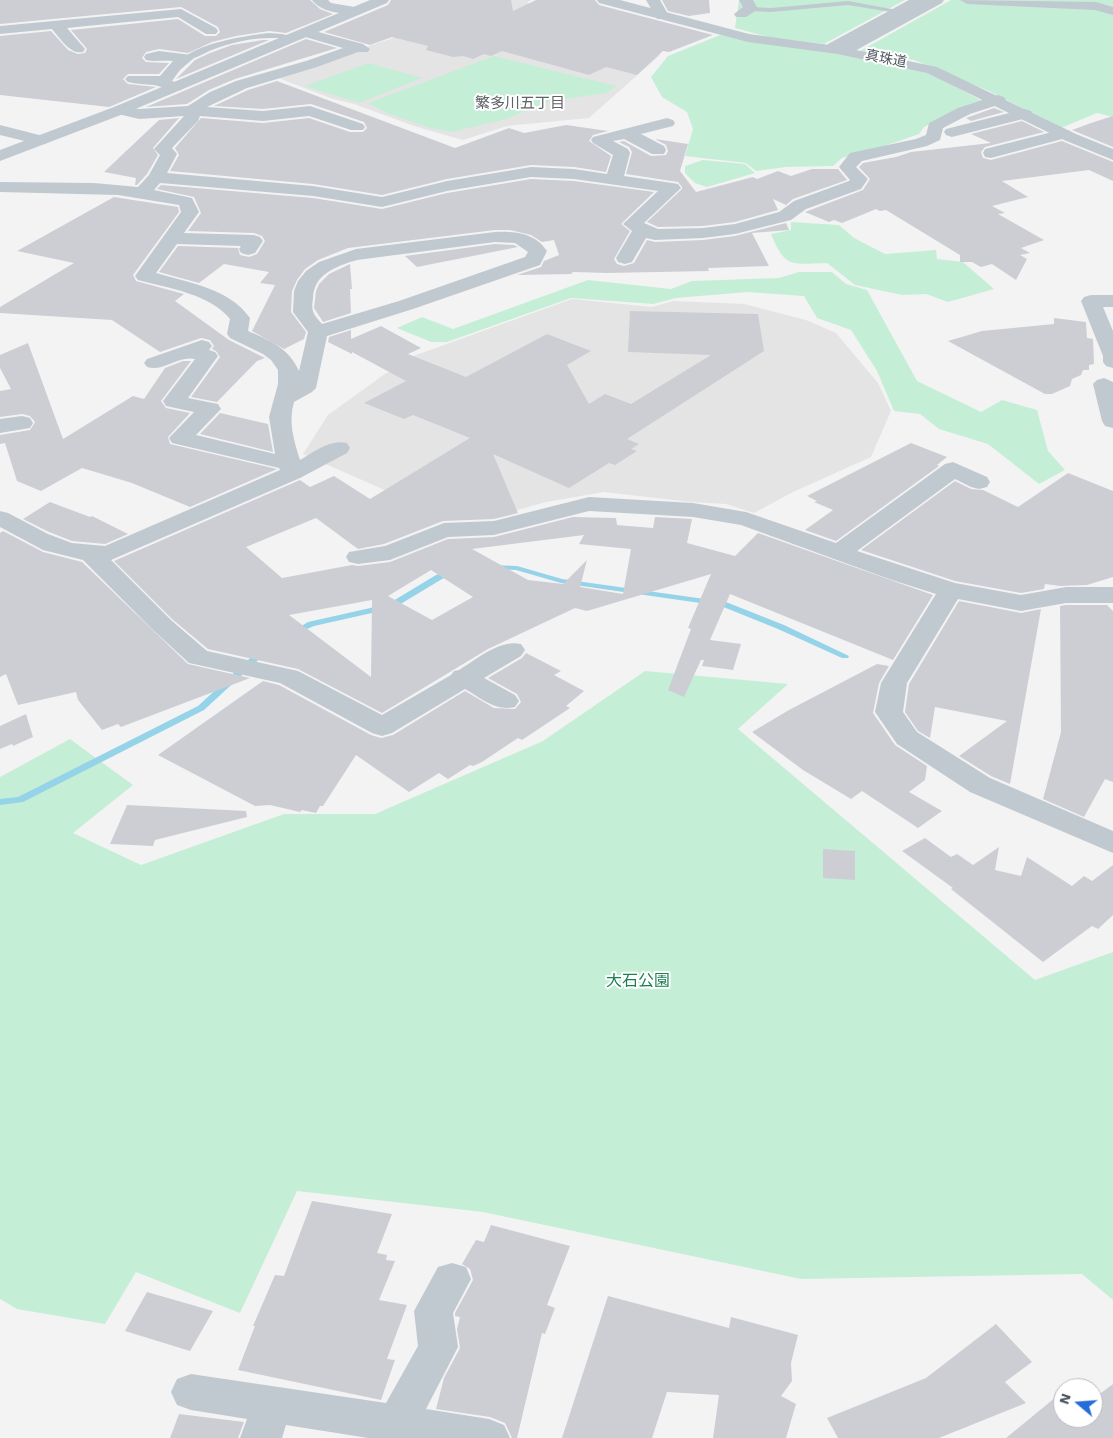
<!DOCTYPE html>
<meta charset="utf-8">
<style>
body{margin:0}
#map{position:relative;width:1113px;height:1438px;overflow:hidden;background:#f4f3f3;font-family:"Work Sans",sans-serif}
canvas{display:block}
.north{position:absolute;left:1053px;top:1378px;width:50px;height:50px;box-sizing:border-box;background:#fff;border:1px solid #b7bbbf;border-radius:50%;rotate:288deg;font-size:14px;font-weight:700;line-height:20px;text-align:center;color:#4b555f}
.north::after{content:'';display:block;margin:auto;width:18px;height:22px;background:#266cdb;clip-path:polygon(50% 0,100% 100%,50% 72%,0 100%)}
</style>
<div id="map">
<canvas width="1113" height="1438"></canvas>
<div class="north">N</div>
</div>
<script>
const ctx = document.querySelector('canvas').getContext('2d');
ctx.lineJoin = 'round';
function paint(path, color) { ctx.fillStyle = color; ctx.fill(path, 'evenodd'); }
function write(font, color, halo, rows, align = 'center') {
  ctx.font = font + ' "Work Sans","Noto Sans JP",sans-serif'; ctx.lineWidth = 4; ctx.setLineDash([]); ctx.textBaseline = 'middle'; ctx.strokeStyle = halo; ctx.fillStyle = color; for (const [text, x, y, turn = 0] of rows) {
    ctx.save(); ctx.translate(x, y); ctx.rotate((+turn || 0) * Math.PI / 180); ctx.textAlign = isNaN(turn) ? turn : align; if (halo) ctx.strokeText(text, 0, 0); ctx.fillText(text, 0, 0); ctx.restore();
  }
}
const education = new Path2D(`
 M433 0H531L527 3 558 8 660 55 589 118 507 126 463 140 417 127 354 104 333 99 276 77 429 26Z
 M572 299 652 307 673 301 744 304 806 320 836 333 878 383 891 411 871 457 793 492 754 513 726 504 691 502 604 492 546 502 496 516 448 518 303 454 328 415 382 376 416 355Z`);
const green = new Path2D(`
 M739 0H905L824 44 768 37 735 28Z
 M951 0H1113V117L1097 113 1061 128 989 91 914 60 860 51Z
 M720 35 827 52 914 69 931 74 982 101 955 111 924 127 919 134 876 149 842 158 833 166 786 167 756 171 746 163 685 156 693 129 687 112 662 97 651 77 668 56Z
 M494 56 616 86 606 93 550 101 506 119 452 132 430 128 389 114 368 103Z
 M368 63 422 78 359 103 305 86Z
 M703 160 745 164 755 173 707 187 695 183 685 173V166Z
 M791 222 839 225 854 238 885 254 936 250 937 259 963 262 994 289 948 302 926 294 902 295 855 285 827 263C792 264 785 269 771 234L791 230Z
 M799 272H832L846 284 867 290 917 381 981 412 1002 400 1037 410 1048 451 1065 470 1039 484 988 444 939 429 920 414 894 411 877 371 851 330 817 318 804 296 747 292 676 298 653 304 571 298 447 342H431L397 328 422 317 453 329 588 280 671 289 692 281 779 278Z
 M645 671 788 684 738 729 1035 980 1113 952V1300L1082 1274 801 1279 483 1212 297 1191 240 1313 136 1272 105 1324 17 1309 0 1299V777L70 739 133 785 73 833 141 865 284 814H375L543 741Z`);
const stream = new Path2D(`
 M491 565 517 566 562 579 726 602 784 625 849 656 848 658H842L778 629 721 606 561 583 516 570 491 569 490 567Z
 M452 570 456 572 455 574 442 579 394 608 314 626 295 634 291 632 308 622 388 604 436 575Z
 M263 648 266 649 267 651 266 653 204 710 23 802 0 805V799L18 797 198 706 260 649Z`);
const building = new Path2D(`
 M0 0H310L320 9 333 14 286 33 269 31 236 36 212 42 188 53 159 49 146 52 142 58 146 62 169 63 159 74H128L123 79 128 84 156 87 109 107 0 95V36L51 31 68 50 78 54 85 53 87 49 71 30 178 19 205 36H216L220 32 218 27 181 7 0 24Z
 M391 0H511L513 11 536 0H595L599 5 713 35 669 52 663 51 637 75 606 67 589 75 502 51 491 56 484 54 473 59 463 56 453 57 426 50 428 46 392 37 370 45 324 32 388 5Z
 M662 0H709L710 13 689 16 668 11Z
 M306 39 337 48 235 79 209 90 187 104 146 107Z
 M263 40H269L176 79 195 60 210 53 232 45Z
 M277 81 455 148 509 128 524 133 566 125 608 131 593 135 589 141 611 156 606 172 574 167 531 165 447 179 382 195 313 184 170 171 179 155 175 148 201 118 263 123 309 118 350 132H363L367 128 364 122 311 104 263 109 214 106 248 90Z
 M994 108 1004 112 971 121 966 118Z
 M1113 116V147L1072 130 1091 123Z
 M179 118 153 148 158 155 147 174 137 185H135L136 178 104 172 159 120Z
 M1022 121 1044 132 985 147 981 152 983 158 991 160 1062 141 1113 162V181L1089 170 1002 181 1028 197 992 206 1005 213 998 214 1044 240 1021 248 1030 253 1020 255 1027 259 1016 280 992 264 981 267 972 262H960V255L886 210 880 211 876 209 842 223 834 220 829 222 805 212 863 190 870 179 859 167 863 163 896 157 911 152 991 143 971 134Z
 M655 139 688 144 680 171 696 192 753 177 757 179 778 171 791 176 812 169H838L847 180 793 199 786 205 773 199 778 210 735 222 703 226 658 227 647 222 682 189V187L678 182 626 174 632 152 629 147 619 142 624 141 651 156 666 155 668 151 666 145Z
 M531 179 574 181 654 192 621 224 630 231 614 259 617 264 624 266 634 263 647 240 655 242 703 240 735 236 786 223 789 230 752 233 769 266 708 268 709 271 607 273 573 272 571 274 517 275 541 267 544 261 559 255 554 240 542 242 531 235 510 230H495L348 248 318 260 305 269 297 280 292 291 291 312 306 332 304 339 284 349 252 331 275 285 260 283 269 272 224 264 199 283 159 272 178 246 238 248 240 255 249 257 257 254 265 241 262 236 254 233 188 231 201 213 194 197 157 189 161 185 313 198 382 209 447 193Z
 M114 197 178 207 179 212 133 275 136 281 184 294 175 301 229 340 265 358 257 361 217 402 191 397 220 357 216 351 212 349 214 346 210 340 201 338 160 352 112 320 0 313V307L74 263 17 251Z
 M495 244 514 245 518 247 417 267 405 256Z
 M350 264 352 289H350L351 313 323 322 314 308 316 291 319 284 329 274Z
 M630 311 758 314 764 351 627 439 639 444 631 449 637 451 615 465 609 463 569 488 493 454 518 513 494 519 443 521 384 544 358 549 316 518 246 547 282 578 352 565 358 566 390 562 448 539 494 537 573 517 616 518 617 525 653 528 655 517 692 519 687 543 735 556 758 533 933 595 893 660 730 594 710 640 741 644 733 670 702 666 704 660H701L684 697 668 690 691 629 688 628 711 574 587 611 575 608 488 649 382 713 298 669 208 649 172 619 114 561 300 480 310 487 334 476 370 499 470 438 413 415 404 419 364 403 406 381 352 352V354L328 342 329 337 351 330V339L381 326 421 348 408 354 466 377 547 334 591 351 567 365 589 404 605 394 631 404 711 355 628 352ZM584 535 579 544 631 549 623 594 580 587 587 560 563 584 528 580 472 549ZM431 570 473 597 432 620 388 596ZM372 600 371 677 289 615Z
 M1054 318 1086 322 1087 338 1093 339 1094 364 1089 365V370H1083L1081 375 1072 379 1070 386 1052 394H1045L948 341 982 331 1054 324Z
 M28 343 63 439 133 396 144 399 165 368 183 361H191L161 401 166 408 190 413 168 437 170 444 277 469 190 507 132 483 82 468 41 491 17 481 5 443 0 444V435L30 430 35 422 30 416 22 414 0 417V391L11 389 0 368V355Z
 M220 413 268 424 273 452 200 434Z
 M911 443 947 457 937 465 939 466 836 541 805 530 833 510 814 502 817 501 807 496Z
 M1068 473 1113 491V577L1087 585 1060 586 1045 584 1044 589 1021 593 955 581 861 550 955 481 971 489 983 490 1018 507Z
 M50 502 90 517 92 516 128 534 105 544 72 541 49 532 23 519Z
 M3 531 43 552 82 562 188 664 250 678 121 727 118 724 102 730 78 700 76 692 18 705 6 674 0 677V533Z
 M959 601 1021 613 1041 609 1010 784 991 776 959 756 1007 721 935 707 930 738 918 731 905 712 909 684Z
 M1066 605H1107L1113 611V782L1105 779 1084 817 1043 799 1061 732 1060 606Z
 M526 653 561 671 554 675 584 691 566 706 570 708 522 740 518 738 482 762 473 766 470 765 448 779 439 773 409 792 356 755 323 806H320L316 813 302 810 300 812 270 805 255 806 158 755 263 681 279 685 371 735 381 738 393 735 465 691 494 708 515 709 521 702 517 694 488 678 522 658Z
 M877 664 889 666 879 683 873 713 895 745 927 766 925 780 909 792 942 811 918 828 862 791 851 799 803 770 752 732 789 710Z
 M26 714 33 737 13 746 12 744 0 749V726Z
 M127 805 246 811 247 817 155 840 153 846 110 844Z
 M925 838 951 857 957 854 973 865 999 847 995 870 1021 876 1027 857 1072 886 1084 876 1092 881 1113 865V915L1098 929 1092 926 1043 962 951 889 953 888 902 851Z
 M823 849 855 851V880L823 878Z
 M312 1201 392 1214 377 1253 387 1255 386 1260 395 1261 379 1300 407 1305 387 1359 395 1360 381 1400 238 1370 255 1326H253L275 1275 284 1276Z
 M491 1225 570 1246 547 1305 555 1308 545 1334 542 1333 517 1438H512L505 1423 490 1417 436 1409 444 1378 460 1348 457 1329 460 1317 455 1316V1313L473 1280 470 1269 462 1264 476 1240 484 1242Z
 M147 1292 213 1311 190 1351 125 1331Z
 M608 1296 729 1328 731 1317 798 1335 791 1363 792 1381 781 1396 796 1404 786 1438H713L719 1395 667 1392 652 1438H562Z
 M996 1324 1032 1362 1005 1382 1026 1403 939 1438H838L827 1418 926 1378Z
 M1113 1384V1438H1006L1056 1397 1063 1403V1418H1093V1399Z
 M179 1414 244 1422 238 1438H170Z`);
const service = new Path2D(`
 M848 1 913 13 909 15 848 5 771 12 751 11 748 9 751 7 771 8Z
 M269 33 282 34 298 38 294 40C266 35 238 40 212 50 204 53 190 63 183 58 203 42 244 36 269 33Z`);
const minor = new Path2D(`
 M312 0H328L331 3 361 8 363 11 356 15C341 13 322 13 312 0Z
 M646 0H660L669 16 667 19H657Z
 M739 0H753L758 9 746 17H736L734 14 743 7Z
 M909 0H944L942 3 853 52C843 55 833 56 826 47L828 44Z
 M960 0 1096 2 1113 7V15L1095 10 967 4Z
 M181 9 216 28 218 31 216 34H206L178 17 67 28 85 49 83 52C70 55 60 38 52 29L0 34V26Z
 M307 29 363 44 370 49 368 52H358L317 67 247 88 207 107 263 111 310 106 363 124 365 127 363 130H351L309 116 263 121 200 116 198 121 172 148 177 154 167 173 313 186 382 197 447 181 531 167 574 169 607 174 613 155 593 143 591 140 593 137 667 118 673 120 675 123 673 126 641 134 664 146 666 150 664 154H652L624 139 613 141 628 149 630 153 624 176 672 183 678 184 681 188 644 223 658 229 703 228 735 224 779 212 794 201 849 181 850 180 839 167 850 153 916 139 926 135 929 123 958 108 998 95 1004 97 1006 100 1004 103 970 114 943 128 940 140 927 146 862 161 856 167 868 179 861 189 806 209 791 220 735 234 703 238 655 240 646 238 632 262 625 264 618 262 616 258 632 231 623 224 658 191 574 179 531 177 447 191 382 207 313 196 160 183 154 190 192 198 199 212 184 233 254 235 260 237 263 241 255 253 248 255 241 253 239 249 241 246 177 244 156 273C189 283 229 288 250 318L248 331C269 340 289 348 299 371L308 332 293 312 294 291 298 281 306 271 319 262 356 249 495 232C515 231 535 233 547 251L540 265 413 309 327 336 316 388 312 392 294 402C288 422 294 441 300 460 314 452 330 439 347 443L350 448 347 453 300 478 111 560 171 620 207 651 298 671 382 715 451 675 454 671 459 670C477 659 500 639 521 644L525 650 521 656 484 678 515 695 519 701 515 707C496 712 481 698 465 689L392 733 382 736 372 733 280 683 189 663 153 630 83 560 43 550 0 527V511L8 513 48 534 72 543 105 546 280 470 279 468 172 443 169 438 194 412 166 406 163 401 195 359C178 355 164 372 147 367L144 363 147 359 202 340 209 342 212 346 209 350 215 352 218 356 188 398 218 404 221 409 196 435 275 454 269 417 278 384V370L271 360 263 354 230 338 227 334 230 319C210 294 168 288 138 280L135 276 181 212 179 205 118 195 0 192V182L94 183 138 187 149 175 160 155 154 149 184 116 139 119 114 113 112 110 114 107 120 105 139 109 188 106 210 92 236 81 306 61 343 48 302 36 300 33 302 30ZM495 242 515 243 528 252 525 257 399 301 322 324C320 321 314 316 313 311 312 308 312 303 313 299 313 274 337 266 357 260Z
 M159 51 192 55 194 58 180 70 172 81 181 84 184 87 181 90C171 93 163 86 153 85 145 84 136 84 128 82L125 79 128 76H160L173 61C164 60 154 62 146 60L144 57 146 54Z
 M1025 109 1031 111 1033 114 1031 117 952 137 946 135 944 132 946 129Z
 M0 125 47 137 49 140 47 143 41 145 0 135Z
 M1064 129 1070 131 1072 134 1070 137 991 158 985 157 983 153 985 149Z
 M1091 295H1113V307H1103L1113 331V368L1106 366 1103 362V356L1081 301 1084 297Z
 M1104 378 1113 382V428L1105 426 1102 421 1093 384 1097 380Z
 M22 416 30 418 33 423 30 428 0 433V419Z
 M953 462 987 477 990 482 987 487 979 489 971 487 955 479 857 551 955 583 1021 595 1066 587H1113V603H1066L1021 611 958 599 907 683 903 712 917 732 990 778 1113 831V853L970 792 897 744 875 712 881 683 936 594 889 579 741 525 693 517 589 511 494 535 448 537 390 560 358 564 349 562 346 557 349 552 385 546 444 523 494 521 589 497 693 503 746 512 836 543 945 464Z
 M452 1263 466 1267 471 1279 453 1313 458 1347 426 1409 489 1419 504 1425 510 1438H368L286 1425 282 1438H240L247 1419 191 1410 177 1405 171 1392 177 1379 191 1374 386 1403 418 1346 414 1311 438 1267Z`);
const tertiary = new Path2D(`
 M370 0H389L387 3 126 113 0 161V150L114 107Z
 M597 0H620L749 34 837 46 937 67 1076 134 1113 149V160L1064 140 927 73 837 54 748 42 599 3Z`);
const farStreetnames = [
 ["真珠道",886,59,11]
];
const farNeighbourhoodnames = [
 ["繁多川五丁目",520,104]
];
const parkNames = [
 ["大石公園",638,981]
];
paint(education, '#e5e4e4');
paint(green, '#c5eed7');
paint(stream, '#95d3e8');
paint(building, '#cdced4');
paint(service, '#c1c9d0');
paint(minor, '#c1c9d0');
paint(tertiary, '#c1c9d0');
write('14px', '#4b555f', '#fff', farStreetnames);
write('15px', '#5f6267', '#fff', farNeighbourhoodnames);
write('16px', '#1d7f53', '#fff', parkNames);
</script>
